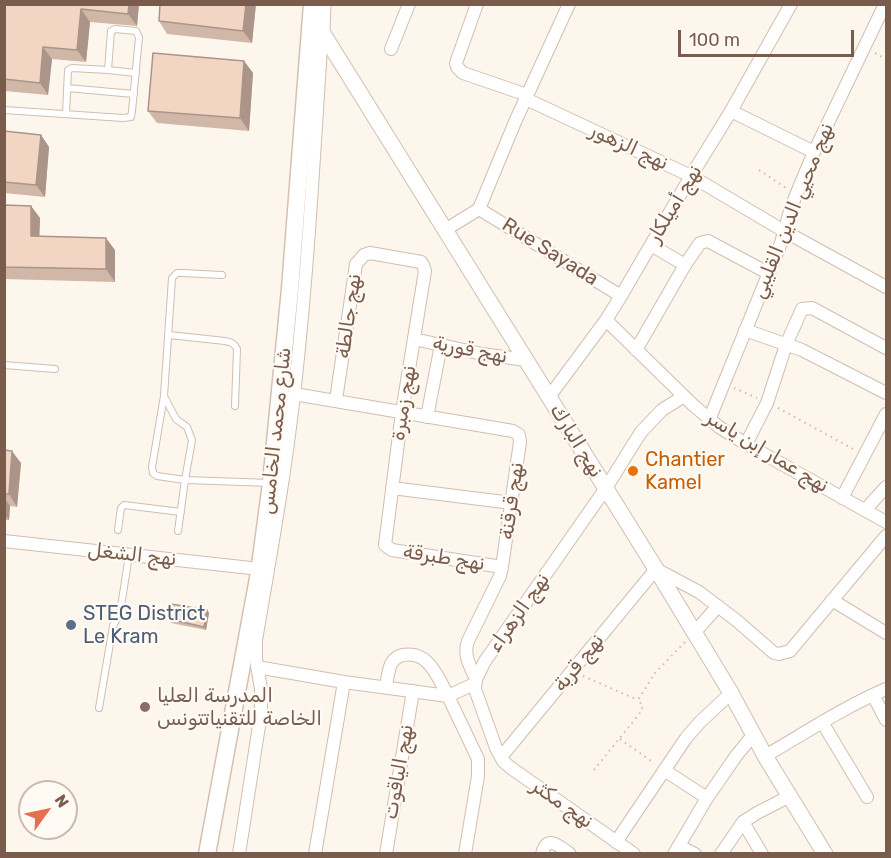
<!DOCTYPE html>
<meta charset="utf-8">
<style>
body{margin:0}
#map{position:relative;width:891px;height:858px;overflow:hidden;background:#fdf6ec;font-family:Rubik,sans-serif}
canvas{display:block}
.frame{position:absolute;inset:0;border:6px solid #7a5c4d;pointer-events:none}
.north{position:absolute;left:18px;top:780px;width:60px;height:60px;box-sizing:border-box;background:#fffaf3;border:2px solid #cabbb1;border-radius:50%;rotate:57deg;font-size:16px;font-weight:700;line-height:24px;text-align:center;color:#7a5c4d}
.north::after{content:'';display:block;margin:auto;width:21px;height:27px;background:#e76f51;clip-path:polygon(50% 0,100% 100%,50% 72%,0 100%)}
.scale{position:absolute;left:678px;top:30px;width:176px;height:27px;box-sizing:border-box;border:3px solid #7a5c4d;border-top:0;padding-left:8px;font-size:18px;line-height:21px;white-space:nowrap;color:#7a5c4d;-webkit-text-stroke:4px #fffaf3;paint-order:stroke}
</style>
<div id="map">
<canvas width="891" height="858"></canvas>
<div class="frame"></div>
<div class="north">N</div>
<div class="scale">100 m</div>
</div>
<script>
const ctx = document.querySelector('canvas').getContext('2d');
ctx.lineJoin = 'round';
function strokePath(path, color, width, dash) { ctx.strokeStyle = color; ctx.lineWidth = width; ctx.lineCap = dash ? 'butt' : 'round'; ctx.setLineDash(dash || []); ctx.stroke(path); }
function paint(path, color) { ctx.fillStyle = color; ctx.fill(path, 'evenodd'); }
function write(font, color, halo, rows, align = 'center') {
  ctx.font = font + ' Rubik,"Noto Naskh Arabic",sans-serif'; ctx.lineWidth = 4.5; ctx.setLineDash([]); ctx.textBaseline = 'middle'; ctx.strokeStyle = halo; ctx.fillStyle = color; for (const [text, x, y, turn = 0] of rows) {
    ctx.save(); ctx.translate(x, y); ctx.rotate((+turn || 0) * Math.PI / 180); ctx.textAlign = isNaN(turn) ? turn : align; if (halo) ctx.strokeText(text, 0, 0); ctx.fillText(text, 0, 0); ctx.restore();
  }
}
const path = new Path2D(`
 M875 53 886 59
 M759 170 786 188
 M734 388 757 398
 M778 408 855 450
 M583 676 638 700
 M620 739 654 763
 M594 770 640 713 643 706 638 700 655 673 686 641`);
const service = new Path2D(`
 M108 70 136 73
 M67 88 134 94
 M4 110 123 118 131 117 132 111 139 37 136 31 115 29 111 31 108 70 72 68 68 70 66 114
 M222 275 182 273H177L172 278 164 396 176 419 187 427 192 440 185 480 271 483
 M169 335 225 341C231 342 234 343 237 349L235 406
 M4 365 55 369
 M164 396 152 467 153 473 157 476 185 480 178 531
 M118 530 121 508 124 505 181 512
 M99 708 113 626 120 613 129 555`);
const minor = new Path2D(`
 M477 4 456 63 457 67 463 73 527 95
 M391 49 409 4
 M526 99 691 176 784 231 886 287
 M731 111 814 152
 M479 209 621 296
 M445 230 479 209 515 122 569 4
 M651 245 685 265
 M606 320 693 405 719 427 746 444 886 522
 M745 330 802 350 886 393
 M414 339 482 354 526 360
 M636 350 685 265 700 243 708 241 768 273
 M294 394 513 431 519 435 520 442 502 567 500 576 468 641C463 655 470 666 476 679
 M549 397 606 320 621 296 691 176 731 111 791 4
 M336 400 356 264 364 255 370 253 421 262 423 265 425 271 402 412 385 545 392 550 502 567
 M427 417 441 345
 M709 420 781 243 790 211 796 195 814 152 885 4
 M746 444 767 403 786 345 802 309 812 308 886 348
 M392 488 512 503
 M842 498 886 414
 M865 510 886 487
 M4 541 260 569
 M832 600 886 633
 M694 633 718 606
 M257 667 344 682 448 696 478 759V776L465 854
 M386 687C387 680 388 671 391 664 399 650 419 653 428 663 437 672 442 685 448 696L474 684
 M873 695 886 720
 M822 722 867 797
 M765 756C805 733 844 707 886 689
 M501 757 656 569 699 592 736 620 774 653 779 654 790 651 886 536
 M664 770 707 798
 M743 822 762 854
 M616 842 686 738 700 722 731 693
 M679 846 695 854
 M239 854 261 713V689L256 659V640C270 558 285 476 294 394 308 274 314 152 322 32
 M315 854 344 682
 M386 854 413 691
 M542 854C547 834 559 846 570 854
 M634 854 511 768 503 761 496 748 475 689 476 679 485 661 606 488 641 432 662 410 684 396
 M674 854 707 798 736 756 754 734
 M721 854 743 822 757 813 790 796`);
const tertiary = new Path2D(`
 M323 4 322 32 656 569 731 693 765 756 825 854`);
const secondary = new Path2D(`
 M207 854 259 573 271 483 290 289 312 4`);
const wall = new Path2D(`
 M4 4H139L137 26 90 22 86 62 52 59 48 95 5 91 4 90Z
 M160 4H256L252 43 167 34 159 21Z
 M244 61 253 73 249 131 157 123 148 111Z
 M4 131 41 135 49 147 45 197 4 193Z
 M4 205 31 206 40 218 39 236 115 250V282L4 279Z
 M4 450 21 463 17 507 10 506 9 520H4Z
 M207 610 209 613 206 630 171 623 169 619Z`);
const shadedWall = new Path2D(`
 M129 4H139L137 26 128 14Z
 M246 4H256L252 43 243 31Z
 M81 9 90 22 86 62 77 50Z
 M43 47 52 59 48 95 40 83Z
 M244 61 253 73 249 131 240 118Z
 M41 135 49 147 45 197 36 185Z
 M31 206 40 218 39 248 31 236Z
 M106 238 115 250V282L106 269Z
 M12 451 21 463 17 507 9 494Z
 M4 498 10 506 9 520 4 514Z
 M207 610 209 613 206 630 204 627Z`);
const building = new Path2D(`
 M4 4 33 5 129 4 128 14 81 9 77 50 43 47 40 83 4 79Z
 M160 4H246L243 31 159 21Z
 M153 53 244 61 240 118 148 111Z
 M4 131 41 135 36 185 4 182Z
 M4 205 31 206V236L106 238V269L4 267Z
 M4 450 12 451 9 494H4Z
 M171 604 207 610 204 627 169 619Z`);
const markers = [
 [633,471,6,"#e8710a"],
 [71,625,6,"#5c6f8a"],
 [145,707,6,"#8d6e63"]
];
const streetNames = [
 ["نهج الزهور",629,147,25],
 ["نهج أميلكار",675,204,-59],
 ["نهج محيي الدين القليبي",793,211,-68],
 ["Rue Sayada",550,252,32],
 ["نهج جالطة",349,316,-82],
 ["نهج قورية",470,350,11],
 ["نهج زمبرة",404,403,-81],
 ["شارع محمد الخامس",276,431,-84],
 ["نهج البارك",576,441,58],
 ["نهج عمار إبن ياسر",767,452,31],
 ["نهج قرقنة",512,501,-82],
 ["نهج الشغل",132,555,6],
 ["نهج طبرقة",444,558,9],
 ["نهج الزهراء",519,613,-55],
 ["نهج قربة",579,663,-51],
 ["نهج الياقوت",399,772,-80],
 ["نهج مكثر",562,804,35]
];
const foodNames = [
 ["Chantier",645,460],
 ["Kamel",645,483]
];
const serviceNames = [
 ["STEG District",83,614],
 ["Le Kram",83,637]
];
const educationNames = [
 ["المدرسة العليا",157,696],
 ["الخاصة للتقنياتتونس",157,719]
];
strokePath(service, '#d1beb0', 8);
strokePath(minor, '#d1beb0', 14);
strokePath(tertiary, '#d1beb0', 17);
strokePath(secondary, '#d6c0b0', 19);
strokePath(path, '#d9b8a5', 2, [1.5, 4.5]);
strokePath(service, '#fff', 6);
strokePath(minor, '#fff', 12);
strokePath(tertiary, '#fff', 15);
strokePath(secondary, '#fff', 16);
paint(wall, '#d1b7a8');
paint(shadedWall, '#aa9588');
paint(building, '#f3d5c3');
strokePath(building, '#aa9588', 1.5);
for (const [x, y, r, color] of markers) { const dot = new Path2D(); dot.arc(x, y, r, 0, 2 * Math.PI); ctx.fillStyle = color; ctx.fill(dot); strokePath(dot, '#fffaf3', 2); }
write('20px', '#7a5c4d', '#fffaf3', streetNames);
write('20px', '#c56008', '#fffaf3', foodNames, 'left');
write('20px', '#4e5e75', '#fffaf3', serviceNames, 'left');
write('20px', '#785e54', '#fffaf3', educationNames, 'left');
</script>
